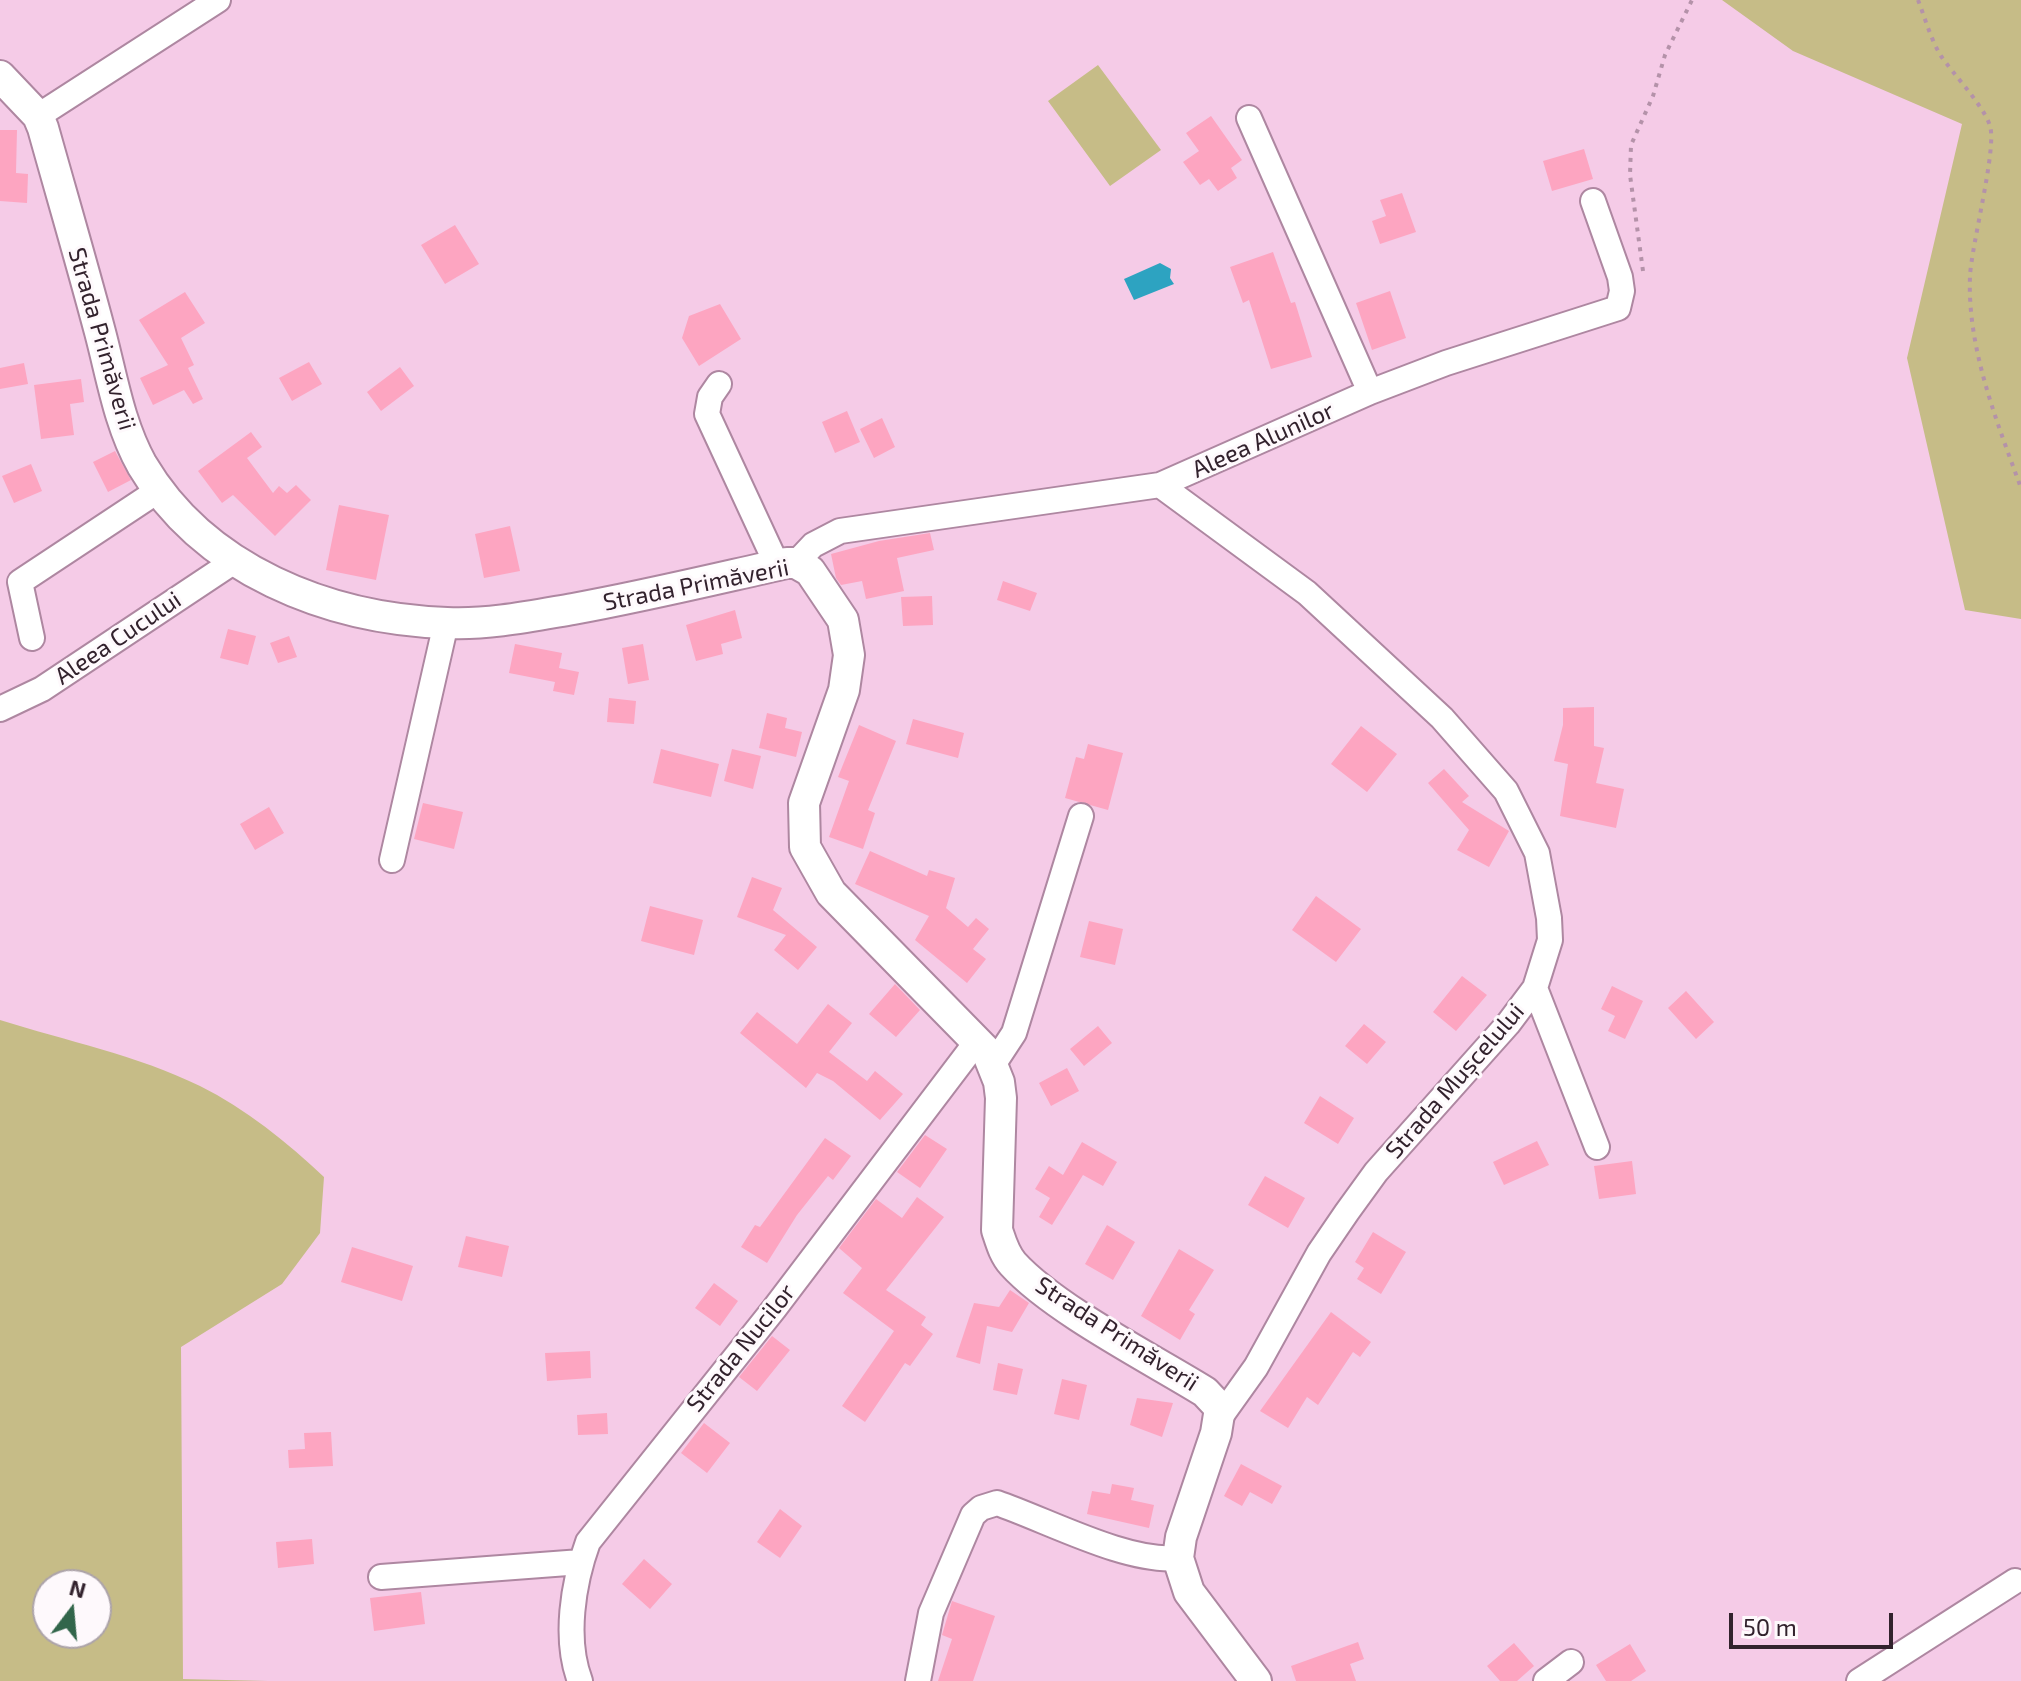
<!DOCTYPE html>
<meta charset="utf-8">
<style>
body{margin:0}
#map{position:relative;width:2021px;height:1681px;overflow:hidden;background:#f5cbe7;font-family:"Exo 2",sans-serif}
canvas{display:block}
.north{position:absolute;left:32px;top:1569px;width:80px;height:80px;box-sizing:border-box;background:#fef9fc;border:2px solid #aca3a9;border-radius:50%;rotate:16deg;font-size:22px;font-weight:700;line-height:32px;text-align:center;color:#32222d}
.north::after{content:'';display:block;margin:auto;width:28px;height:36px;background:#32664b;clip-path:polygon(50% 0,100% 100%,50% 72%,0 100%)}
.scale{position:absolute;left:1729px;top:1613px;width:164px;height:36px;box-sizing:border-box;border:4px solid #32222d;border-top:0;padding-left:10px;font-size:24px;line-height:28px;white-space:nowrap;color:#32222d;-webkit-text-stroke:6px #fef9fc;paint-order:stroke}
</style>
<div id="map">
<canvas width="2021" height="1681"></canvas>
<div class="north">N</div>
<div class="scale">50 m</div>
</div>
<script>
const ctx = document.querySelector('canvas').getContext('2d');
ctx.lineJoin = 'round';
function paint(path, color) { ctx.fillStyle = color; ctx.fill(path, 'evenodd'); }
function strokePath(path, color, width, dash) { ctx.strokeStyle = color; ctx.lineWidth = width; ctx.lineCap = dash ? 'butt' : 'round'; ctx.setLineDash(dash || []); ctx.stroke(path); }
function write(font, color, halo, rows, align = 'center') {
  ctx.font = font + ' "Exo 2",sans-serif'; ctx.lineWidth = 6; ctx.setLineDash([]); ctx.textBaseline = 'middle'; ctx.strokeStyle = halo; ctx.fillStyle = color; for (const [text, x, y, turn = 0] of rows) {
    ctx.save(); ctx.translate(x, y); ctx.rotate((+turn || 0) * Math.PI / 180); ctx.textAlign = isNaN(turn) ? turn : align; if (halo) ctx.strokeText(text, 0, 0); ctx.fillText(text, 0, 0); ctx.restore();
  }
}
const green = new Path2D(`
 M1722 0H2021V619L1965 610 1907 358 1962 124 1793 51Z
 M1098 65 1161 150 1110 186 1048 101Z
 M0 1020C66 1041 137 1055 200 1086 246 1109 287 1142 324 1177L320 1233 282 1284 181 1347 183 1679 268 1681H0ZM48 1585H96V1633H48Z`);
const water = new Path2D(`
 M1160 263 1171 269 1170 278 1174 284 1134 300 1124 279Z`);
const building = new Path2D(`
 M1211 116 1242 160 1231 168 1237 178 1218 191 1209 179 1200 185 1183 162 1199 151 1186 133Z
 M0 130H17L16 173 28 174 27 203 0 201Z
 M1584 149 1593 179 1552 191 1543 161Z
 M1402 193 1416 232 1380 244 1372 221 1386 216 1380 200Z
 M455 225 479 264 445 284 421 245Z
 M1273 252 1291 303 1295 302 1312 357 1271 369 1249 300 1243 303 1230 267Z
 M1390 291 1406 338 1372 350 1356 303Z
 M185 292 205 323 181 338 194 365 188 368 203 399 193 404 184 390 153 405 140 378 168 365 139 320Z
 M720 304 741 339 699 366 682 338 689 316Z
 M309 362 322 384 292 401 279 378Z
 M24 363 28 384 0 389V368Z
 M400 367 414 386 381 411 367 392Z
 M81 379 84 402 70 404 74 435 41 439 34 385Z
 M847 411 860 442 835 453 822 422Z
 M882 418 895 447 874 458 860 429Z
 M251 432 262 447 247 458 273 493 279 486 287 493 296 485 311 500 275 536 233 495 222 503 198 471Z
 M115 451 131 480 108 492 93 462Z
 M31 464 42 491 14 503 2 476Z
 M339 505 389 515 376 580 326 570Z
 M510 526 520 571 484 578 475 534Z
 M930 533 934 550 897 558 904 591 866 599 862 581 841 585 836 578 831 554 879 541Z
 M1003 581 1037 593 1030 611 997 600Z
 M932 596 933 625 903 626 901 597Z
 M735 610 742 638 721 644 723 654 696 661 686 625Z
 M228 629 256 636 248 665 220 658Z
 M289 636 297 657 278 663 270 643Z
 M515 644 562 653 559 668 579 672 574 695 553 691 555 682 509 673Z
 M643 644 649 680 628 684 622 648Z
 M609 698 636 701 634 724 607 722Z
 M1594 707V746L1604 748 1596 783 1624 789 1616 828 1560 816 1568 764 1554 761 1563 725V708Z
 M767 713 787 718 785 728 802 732 796 757 759 748Z
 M913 719 964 733 958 758 906 744Z
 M859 725 896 741 868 810 875 813 863 849 829 837 849 781 838 777Z
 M1361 726 1397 754 1367 792 1331 764Z
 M1088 744 1123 753 1108 810 1065 798 1076 757 1084 759Z
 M661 749 719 764 711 797 653 783Z
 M732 749 761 756 753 789 724 781Z
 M1444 769 1469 796 1462 802 1509 831 1489 867 1457 850 1469 830 1428 783Z
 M423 803 463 812 454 849 414 839Z
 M269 807 284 833 255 850 240 824Z
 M870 851 927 876 929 870 955 878 946 908 968 927 976 918 989 929 973 949 986 959 967 983 915 940 929 916 855 884Z
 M752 877 782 888 773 910 817 947 798 970 774 950 786 935 737 917Z
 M1316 896 1361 929 1336 962 1292 930Z
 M650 906 703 920 694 955 641 941Z
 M1089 921 1123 929 1115 965 1080 957Z
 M1462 976 1487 995 1456 1031 1433 1012Z
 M895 984 920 1010 896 1037 869 1014Z
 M1612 986 1643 1001 1625 1039 1608 1031 1615 1016 1601 1009Z
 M1686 991 1714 1022 1696 1039 1668 1008Z
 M828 1004 852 1023 829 1052 867 1081 875 1071 903 1094 880 1120 833 1081 817 1073 806 1088 740 1033 757 1012 797 1044Z
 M1364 1024 1386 1042 1367 1064 1345 1046Z
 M1098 1026 1112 1043 1084 1066 1070 1049Z
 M1067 1068 1079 1091 1051 1106 1039 1083Z
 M1320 1096 1354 1118 1338 1144 1304 1123Z
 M925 1135 947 1149 920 1188 897 1172Z
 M825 1138 851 1156 833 1180 828 1176 797 1215 767 1263 741 1247 755 1225 760 1227Z
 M1537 1141 1549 1165 1504 1185 1493 1162Z
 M1082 1142 1117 1162 1103 1186 1083 1175 1052 1225 1039 1217 1050 1198 1035 1189 1049 1166 1063 1175Z
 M1632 1161 1636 1194 1599 1199 1594 1166Z
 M1265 1176 1305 1198 1288 1228 1248 1205Z
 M917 1197 944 1217 886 1290 926 1317 921 1325 933 1334 910 1366 905 1363 865 1422 842 1406 894 1331 843 1293 862 1268 839 1248 876 1199 902 1218Z
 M1107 1225 1135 1242 1113 1280 1085 1264Z
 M1373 1232 1406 1252 1381 1294 1357 1279 1364 1268 1355 1262Z
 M466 1236 509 1246 502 1277 458 1267Z
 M352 1247 413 1266 402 1301 341 1282Z
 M1179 1249 1214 1270 1189 1310 1195 1314 1180 1340 1141 1316Z
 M714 1283 738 1301 720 1326 695 1308Z
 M1010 1290 1029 1303 1012 1332 987 1326 980 1364 956 1357 974 1303 999 1307Z
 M1331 1312 1371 1342 1360 1357 1353 1352 1318 1405 1307 1397 1288 1428 1260 1411Z
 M772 1336 790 1350 757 1391 739 1377Z
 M590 1351 591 1378 547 1381 545 1353Z
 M998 1363 1023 1369 1017 1395 993 1390Z
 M1062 1379 1087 1385 1079 1420 1054 1414Z
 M1137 1398 1173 1403 1162 1437 1130 1425Z
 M607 1413 608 1434 578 1435 577 1415Z
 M704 1423 730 1443 707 1473 681 1453Z
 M331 1432 333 1466 289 1468 288 1450 305 1449 304 1433Z
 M1241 1464 1282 1486 1272 1504 1250 1492 1242 1506 1224 1496Z
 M1112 1484 1134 1488 1131 1500 1154 1505 1149 1528 1087 1514 1092 1491 1110 1494Z
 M780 1509 802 1526 780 1558 757 1542Z
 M312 1539 314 1564 278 1568 276 1542Z
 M644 1559 672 1584 650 1609 622 1584Z
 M421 1592 425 1624 374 1631 370 1598Z
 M952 1601 995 1616 973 1681H938L952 1639 942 1635Z
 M1358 1642 1364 1659 1350 1664 1356 1681H1296L1291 1666Z
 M1514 1643 1534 1666 1517 1681H1500L1487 1666Z
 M1630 1644 1646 1671 1631 1681H1606L1596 1665Z`);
const path = new Path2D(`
 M1918 0C1925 18 1931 40 1941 56 1954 75 1984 106 1990 126 1997 149 1972 242 1970 276 1967 348 1997 422 2021 488
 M1643 271 1630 175 1631 145 1653 96 1665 55 1692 0`);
const minor = new Path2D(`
 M38 116 218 0
 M1249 118 1370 392
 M719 384 710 397 707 414 777 565
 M1160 485 1307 593 1442 718 1506 791 1537 853 1549 918 1550 940 1535 988 1508 1024 1376 1172 1347 1212 1319 1253 1256 1367 1221 1416
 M796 563 813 545 840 531 1160 485 1370 392 1446 363 1618 308 1622 291 1620 277 1593 201
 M32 638 20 582 159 490
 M0 709 42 689 233 562
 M392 860 446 623
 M1535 988 1597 1147
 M993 1065 1014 1033 1081 816
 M381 1577 581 1562
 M580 1681C564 1639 573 1583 588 1542L774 1309 978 1040
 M918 1681 931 1613 973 1515 981 1508 997 1503C1049 1521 1127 1563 1178 1558
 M1546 1681 1571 1662
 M1859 1681 2015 1581`);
const tertiary = new Path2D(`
 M0 76 38 116 43 128C62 196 82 264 100 332 112 377 119 424 142 465 204 570 328 619 447 623 489 625 532 616 573 609 645 596 715 579 787 563H796L810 571 843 620 849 655 844 690 804 803 805 847 831 893 987 1052 999 1082 1001 1098 997 1230C1001 1242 1004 1254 1013 1264 1054 1309 1150 1358 1205 1392L1220 1408 1216 1433 1181 1537 1178 1558 1189 1592 1256 1681`);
const streetNames = [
 ["Strada Primăverii",102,339,74],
 ["Aleea Alunilor",1263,440,-24],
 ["Strada Primăverii",696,585,-11],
 ["Aleea Cucului",118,638,-34],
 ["Strada Mușcelului",1455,1081,-49],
 ["Strada Primăverii",1117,1334,33],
 ["Strada Nucilor",741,1348,-51]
];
paint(green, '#c6bc87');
paint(water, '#2da3c1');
paint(building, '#fda5c1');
strokePath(minor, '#ae87a1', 28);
strokePath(tertiary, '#ae87a1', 34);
strokePath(path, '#b492a9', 4, [4, 6]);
strokePath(minor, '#fff', 24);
strokePath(tertiary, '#fff', 30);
write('24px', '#32222d', '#fef9fc', streetNames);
</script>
